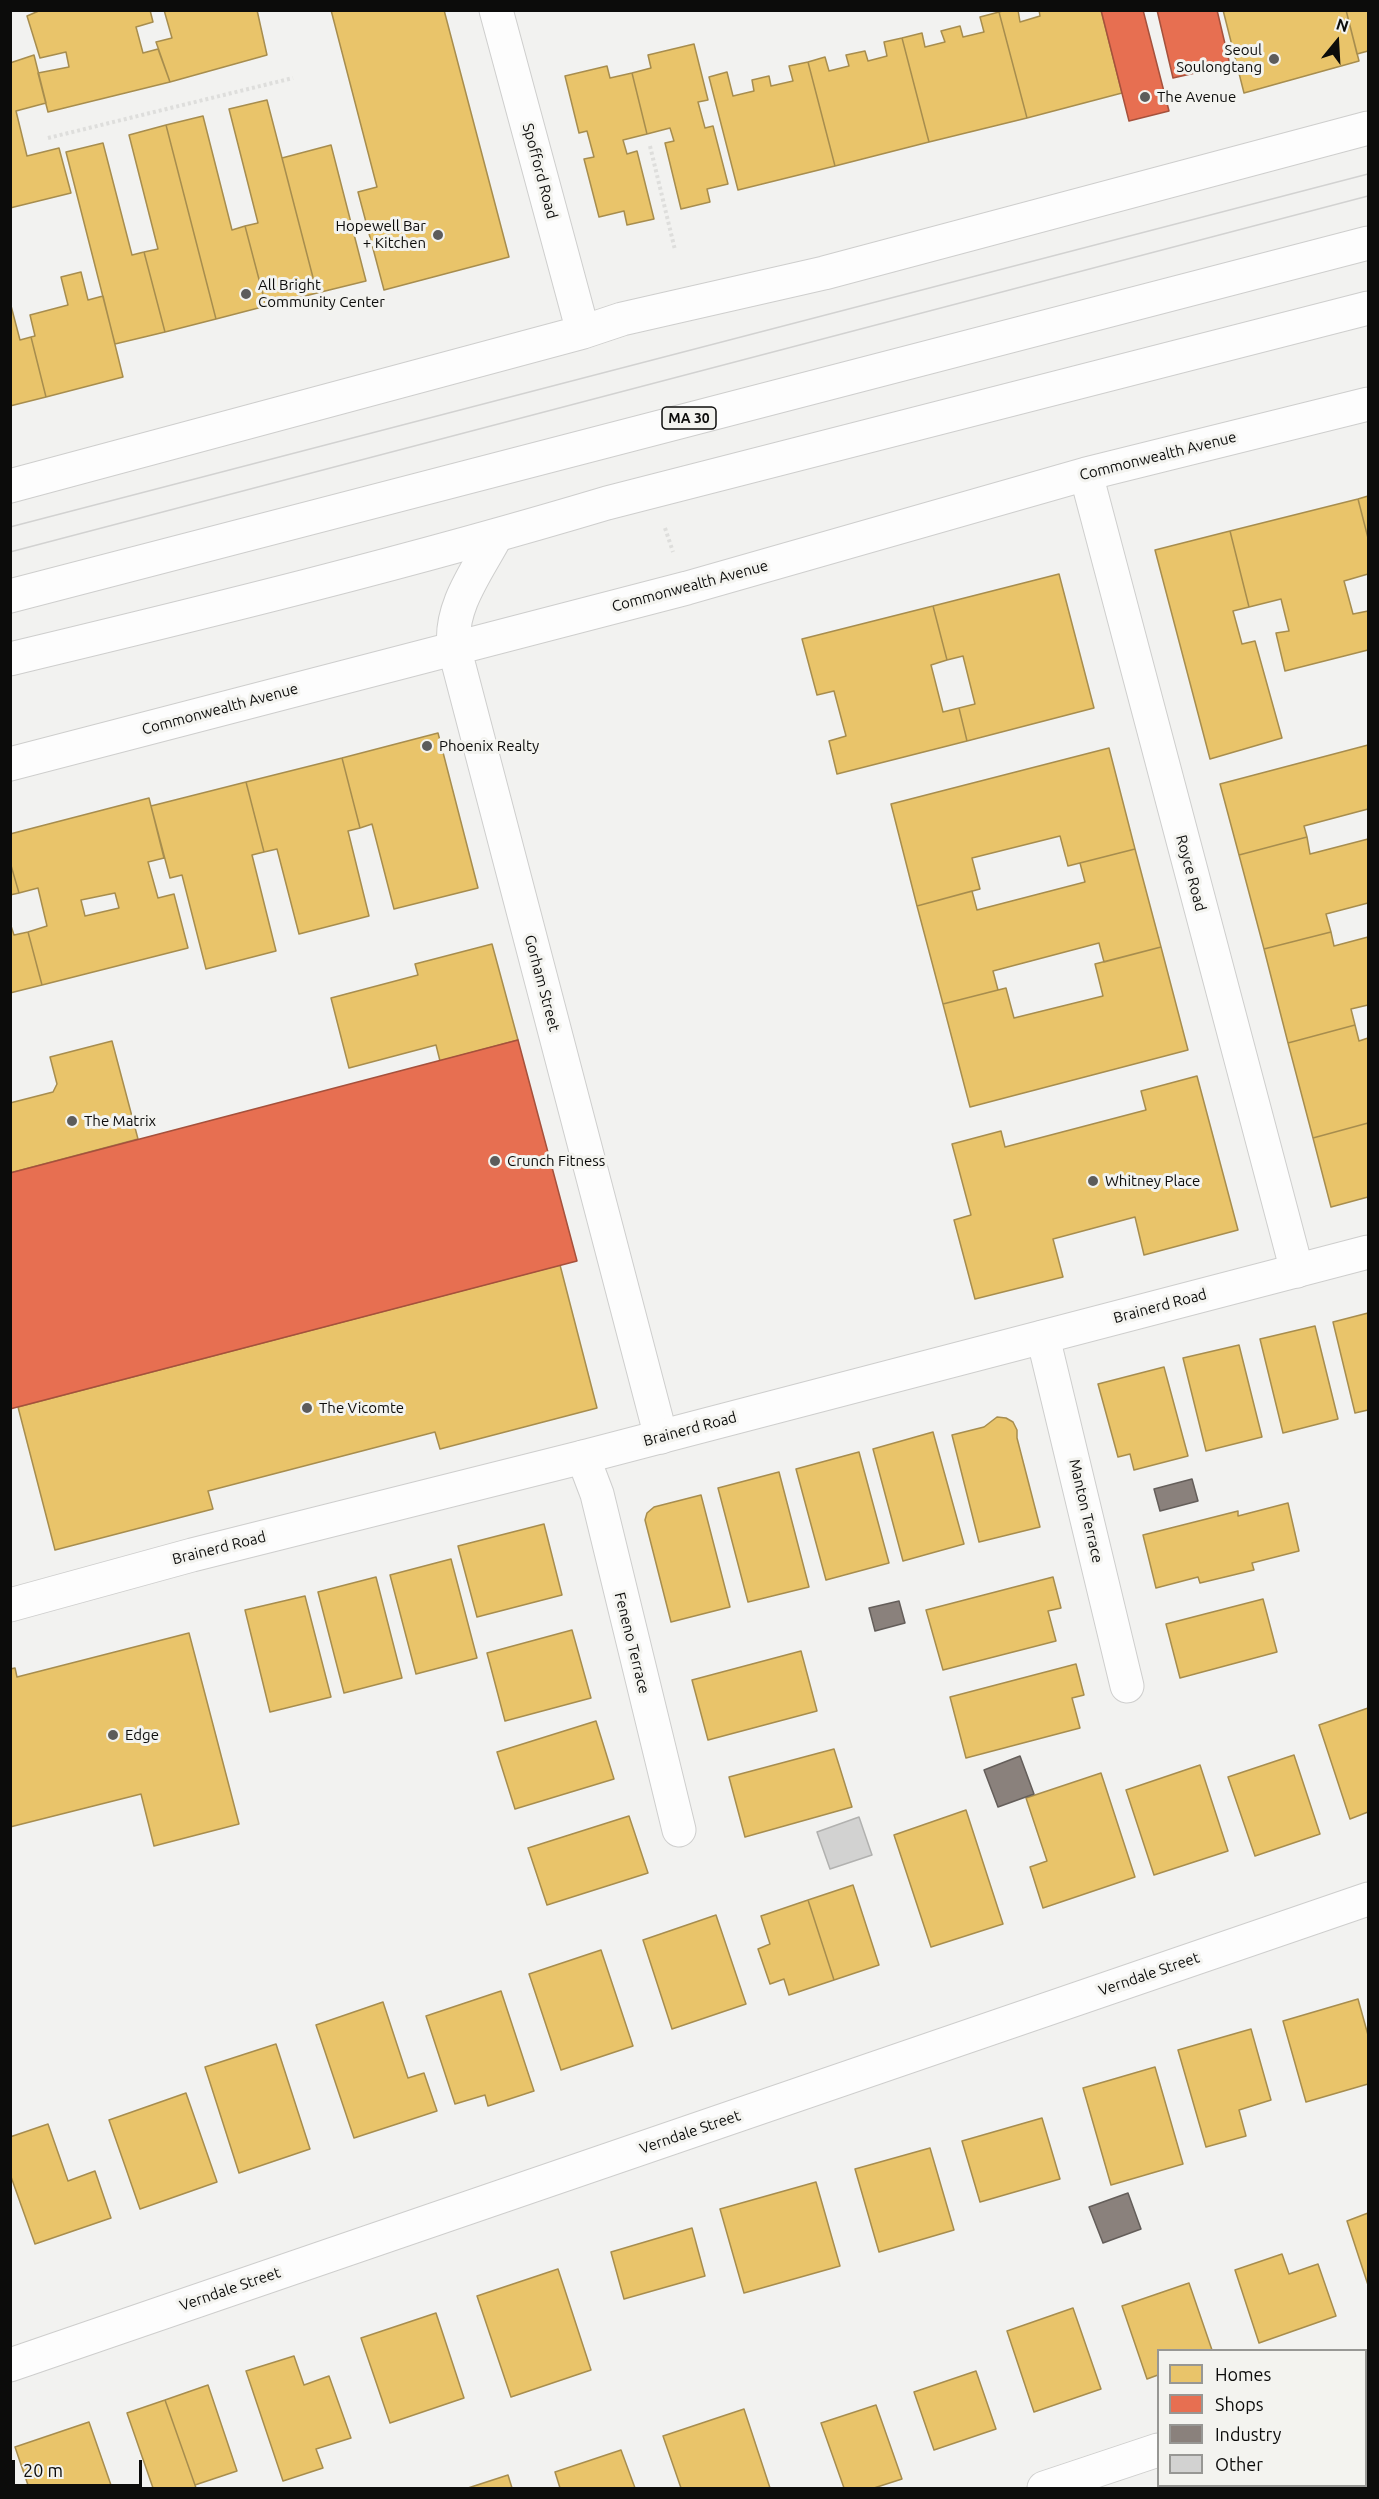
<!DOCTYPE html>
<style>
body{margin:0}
#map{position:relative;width:1379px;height:2499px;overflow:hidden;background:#f2f2f0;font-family:Ubuntu,sans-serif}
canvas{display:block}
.frame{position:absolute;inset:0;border:12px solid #0c0c0b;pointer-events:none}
.legend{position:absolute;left:1157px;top:2349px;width:210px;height:138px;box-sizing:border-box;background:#f3f3ef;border:2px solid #979794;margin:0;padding:8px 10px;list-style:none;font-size:18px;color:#0c0c0b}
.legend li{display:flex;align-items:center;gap:12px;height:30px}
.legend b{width:30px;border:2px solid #979794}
.north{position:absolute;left:1307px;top:12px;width:60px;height:60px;-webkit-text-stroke:4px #f3f3ef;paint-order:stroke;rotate:18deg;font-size:16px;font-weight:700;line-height:24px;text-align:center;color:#0c0c0b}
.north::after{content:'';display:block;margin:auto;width:21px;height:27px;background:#0c0c0b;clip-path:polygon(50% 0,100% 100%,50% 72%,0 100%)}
.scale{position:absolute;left:12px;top:2460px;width:130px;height:27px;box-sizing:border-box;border:3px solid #0c0c0b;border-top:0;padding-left:8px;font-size:18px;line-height:21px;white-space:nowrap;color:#0c0c0b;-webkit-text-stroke:4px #f3f3ef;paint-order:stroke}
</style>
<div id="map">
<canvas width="1379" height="2499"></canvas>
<div class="frame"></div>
<ul class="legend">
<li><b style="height:16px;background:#e9c46a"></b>Homes</li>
<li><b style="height:16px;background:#e76f51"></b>Shops</li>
<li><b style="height:16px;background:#8a817c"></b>Industry</li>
<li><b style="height:16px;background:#d2d2d1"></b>Other</li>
</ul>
<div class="north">N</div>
<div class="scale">20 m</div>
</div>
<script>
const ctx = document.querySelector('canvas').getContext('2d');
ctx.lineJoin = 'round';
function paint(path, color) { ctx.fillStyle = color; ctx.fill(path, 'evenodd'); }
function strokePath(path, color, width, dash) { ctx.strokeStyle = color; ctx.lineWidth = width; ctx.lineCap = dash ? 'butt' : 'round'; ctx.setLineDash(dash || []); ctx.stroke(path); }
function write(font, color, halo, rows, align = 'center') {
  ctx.font = font + ' Ubuntu,sans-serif'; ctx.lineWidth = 6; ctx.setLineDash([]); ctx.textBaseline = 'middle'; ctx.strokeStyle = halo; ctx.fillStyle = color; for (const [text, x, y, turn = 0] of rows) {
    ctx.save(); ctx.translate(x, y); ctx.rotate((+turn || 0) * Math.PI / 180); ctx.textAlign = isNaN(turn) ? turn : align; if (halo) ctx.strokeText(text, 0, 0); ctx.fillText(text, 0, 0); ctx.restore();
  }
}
const homes = new Path2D(`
 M41 10H150L153 22 136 27 143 53 158 49 170 82 48 112 38 73 69 67 66 52 40 58 27 16Z
 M164 10H257L267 55 170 82 156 42 172 38Z
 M331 10H444L509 257 384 290 358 192 377 187Z
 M1006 10H1018L1020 22 1040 16 1039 10H1101L1122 93 1027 118 999 12Z
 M1223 10H1346L1359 61 1244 93Z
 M1346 10H1368V51L1357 54Z
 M999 12 1027 118 929 142 902 38 922 33 925 47 945 42 941 31 960 26 963 37 984 32 980 17Z
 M902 38 929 142 835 166 808 62 825 57 829 71 849 66 846 55 865 51 868 61 887 56 884 42Z
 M694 44 708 100 698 102 705 128 713 126 728 184 707 189 710 202 681 209 665 143 674 141 670 128 647 134 632 73 651 68 648 55Z
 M34 55 46 103 16 111 27 156 59 148 71 193 10 208V63Z
 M808 62 835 166 738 190 709 77 727 72 733 96 754 91 752 80 769 76 771 86 793 81 789 66Z
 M607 66 610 78 632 73 647 134 623 140 627 154 637 151 654 219 627 225 624 211 599 217 584 159 594 157 587 131 579 133 565 76Z
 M267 100 317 293 266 306 245 226 258 223 229 109Z
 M203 116 232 230 245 226 266 306 216 319 166 125Z
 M166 125 216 319 165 332 144 252 158 249 129 135Z
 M103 143 132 255 144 252 165 332 115 344 66 152Z
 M331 145 366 281 317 293 282 158Z
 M81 272 88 300 103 296 123 377 46 397 31 337 35 336 30 315 68 305 61 277Z
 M10 302 20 340 31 337 46 397 10 406Z
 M1368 496V538L1358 499Z
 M1358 499 1368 538V574L1344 581 1353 614 1368 611V650L1285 671 1276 633 1289 631 1281 599 1249 607 1230 531Z
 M1230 531 1249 607 1233 611 1242 644 1255 641 1282 738 1210 759 1155 550Z
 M1059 574 1094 708 967 741 959 708 975 704 963 656 947 660 933 606Z
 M933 606 947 660 931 665 943 712 959 708 967 741 837 774 829 741 846 736 834 691 817 695 802 639Z
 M438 733 478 888 394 909 372 824 360 828 342 758Z
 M1368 745V809L1304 826 1307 837 1239 855 1220 784Z
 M1109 748 1135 849 1068 866 1060 836 972 858 980 889 917 906 891 804Z
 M342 758 360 828 348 831 369 916 299 934 277 849 264 852 246 782Z
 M246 782 264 852 252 855 276 951 206 969 182 875 170 878 151 806Z
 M149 798 164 858 148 862 158 898 174 894 188 948 42 985 28 932 47 926 38 888 19 893 10 862V834ZM115 893 119 908 85 916 81 900Z
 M1307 837 1310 854 1368 839V903L1326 914 1331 932 1264 949 1239 855Z
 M1135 849 1161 947 1104 962 1099 943 993 971 998 990 943 1004 917 906 972 891 977 910 1085 882 1080 863Z
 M10 862 19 893 10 895Z
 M10 923 14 935 28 932 42 985 10 993Z
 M1331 932 1334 946 1368 937V1005L1351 1009 1355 1025 1288 1043 1264 949Z
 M492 944 518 1040 440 1061 436 1045 349 1068 331 998 418 975 415 964Z
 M1161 947 1188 1050 970 1107 943 1004 1006 988 1014 1018 1103 996 1095 964Z
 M1355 1025 1359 1041 1368 1038V1123L1313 1138 1288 1043Z
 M112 1041 138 1139 10 1173V1103L53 1092 57 1084 50 1057Z
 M1197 1076 1238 1230 1144 1255 1135 1217 1053 1239 1063 1277 975 1299 954 1220 971 1215 952 1144 1001 1131 1005 1147 1146 1110 1141 1091Z
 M1368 1123V1197L1331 1207 1313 1138Z
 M560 1265 597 1408 440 1449 435 1432 208 1491 213 1509 55 1550 18 1407Z
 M1368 1313V1410L1355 1413 1333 1322Z
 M1315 1326 1338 1419 1283 1433 1260 1339Z
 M1239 1345 1262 1437 1206 1451 1183 1358Z
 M1164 1367 1188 1456 1134 1470 1130 1454 1118 1457 1098 1384Z
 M997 1417 1006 1418 1013 1422 1017 1430V1438L1040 1527 979 1542 952 1435 984 1427Z
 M933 1432 964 1544 903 1561 873 1449Z
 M859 1452 889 1563 826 1580 796 1469Z
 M779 1472 809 1587 748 1602 718 1488Z
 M701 1495 730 1607 671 1622 645 1520 647 1513 654 1507Z
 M1288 1503 1299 1551 1252 1563 1254 1570 1200 1583 1198 1577 1156 1588 1143 1535 1238 1511V1516Z
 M544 1524 562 1595 477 1617 458 1546Z
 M451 1559 477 1658 416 1674 390 1575Z
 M376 1577 402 1678 344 1693 318 1592Z
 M1053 1577 1061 1608 1048 1611 1056 1641 943 1670 926 1610Z
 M305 1596 331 1697 270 1712 245 1610Z
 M1263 1599 1277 1652 1180 1678 1166 1624Z
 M572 1630 591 1698 505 1721 487 1653Z
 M189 1633 239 1824 154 1846 141 1794 10 1827V1669L15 1668 17 1677Z
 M801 1651 817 1711 708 1740 692 1680Z
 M1076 1664 1084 1695 1072 1698 1080 1728 966 1758 950 1697Z
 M1368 1708V1812L1350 1819 1319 1725Z
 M596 1721 614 1779 515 1809 497 1752Z
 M834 1749 852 1807 745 1837 729 1777Z
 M1294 1755 1320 1834 1255 1856 1228 1777Z
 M1200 1765 1228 1851 1154 1875 1126 1790Z
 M1101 1773 1135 1877 1043 1908 1030 1867 1047 1861 1026 1798Z
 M966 1810 1003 1924 931 1947 894 1835Z
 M629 1816 648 1873 547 1905 528 1848Z
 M853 1885 879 1965 834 1980 808 1900Z
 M808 1900 834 1980 789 1995 784 1979 770 1984 758 1949 770 1944 761 1916Z
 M716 1915 746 2004 672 2029 643 1940Z
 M601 1950 633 2046 561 2070 529 1974Z
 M501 1991 534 2091 488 2106 485 2095 455 2104 426 2016Z
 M1358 1999 1368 2035V2084L1306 2102 1283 2021Z
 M383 2002 408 2078 424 2073 437 2111 354 2138 316 2025Z
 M1251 2029 1271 2100 1239 2110 1246 2136 1206 2147 1178 2050Z
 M276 2044 310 2149 239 2173 205 2067Z
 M1155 2067 1183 2164 1111 2185 1083 2088Z
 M186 2093 217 2182 140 2209 109 2120Z
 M1042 2118 1060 2179 980 2202 962 2141Z
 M48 2124 68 2181 95 2171 111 2218 35 2244 10 2174V2137Z
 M930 2148 954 2230 879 2252 855 2169Z
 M816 2182 840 2266 744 2293 720 2209Z
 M1368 2213V2285L1347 2221Z
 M692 2228 705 2276 624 2299 611 2252Z
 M1282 2254 1289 2274 1318 2264 1336 2316 1259 2343 1235 2270Z
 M558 2269 591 2370 511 2397 477 2296Z
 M1189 2283 1212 2350H1158V2375L1147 2379 1122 2306Z
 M1073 2308 1101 2389 1034 2412 1007 2331Z
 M436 2313 464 2398 390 2423 361 2338Z
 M294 2356 304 2385 329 2376 351 2438 316 2449 323 2468 283 2481 246 2371Z
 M976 2371 996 2429 934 2450 914 2392Z
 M208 2385 237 2471 195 2485 165 2400Z
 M165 2400 195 2485 196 2488H153L127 2413Z
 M876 2405 902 2479 874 2488H844L821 2423Z
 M744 2409 770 2488H681L663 2436Z
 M89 2422 112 2488H29L15 2447Z
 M621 2450 635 2488H560L555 2472Z
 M508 2475 512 2488H468Z`);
const shops = new Path2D(`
 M1101 10H1143L1169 111 1129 121Z
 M1157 10H1217L1230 65 1173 78Z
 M518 1040 577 1261 10 1409V1173Z`);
const industry = new Path2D(`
 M1192 1479 1198 1501 1160 1511 1154 1489Z
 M899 1601 905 1623 875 1631 869 1608Z
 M1020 1756 1034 1794 998 1807 984 1770Z
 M1128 2193 1141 2229 1103 2243 1089 2207Z`);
const building = new Path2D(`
 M859 1817 872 1855 830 1869 817 1832Z`);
const path = new Path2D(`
 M48 138 293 78
 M650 146 675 250
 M665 528 673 552`);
const street = new Path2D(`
 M496 10 583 332
 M1086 474 1297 1271
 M10 486 583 332 622 319 824 273 1368 128
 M496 536C478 570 449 607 454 647L661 1437
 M10 764 687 588 1086 474 1368 404
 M1043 1337 1127 1686
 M583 1457 597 1494 679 1830
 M10 2365 1368 1899
 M1366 2380 1368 2379
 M1044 2488 1158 2450`);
const secondary = new Path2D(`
 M10 1605 192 1555 583 1457 1368 1252`);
const primary = new Path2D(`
 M10 596 1368 243
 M10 659C210 611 410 562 607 503L1368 308`);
const tram = new Path2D(`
 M10 527 1368 174
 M10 552 1368 196`);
const markers = [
 [1274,59,6,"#5c5c5b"],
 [1145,97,6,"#5c5c5b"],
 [438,235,6,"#5c5c5b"],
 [246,294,6,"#5c5c5b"],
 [427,746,6,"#5c5c5b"],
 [72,1121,6,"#5c5c5b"],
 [495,1161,6,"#5c5c5b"],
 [1093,1181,6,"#5c5c5b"],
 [307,1408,6,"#5c5c5b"],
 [113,1735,6,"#5c5c5b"]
];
const shields = [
 [689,418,54]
];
const shieldNames = [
 ["MA 30",689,418]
];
const poiNames = [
 ["Seoul",1262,50,"right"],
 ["Soulongtang",1262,67,"right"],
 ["The Avenue",1157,97],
 ["Hopewell Bar",426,226,"right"],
 ["+ Kitchen",426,243,"right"],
 ["All Bright",258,285],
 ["Community Center",258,302],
 ["Phoenix Realty",439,746],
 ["The Matrix",84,1121],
 ["Crunch Fitness",507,1161],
 ["Whitney Place",1105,1181],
 ["The Vicomte",319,1408],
 ["Edge",125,1735]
];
const streetNames = [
 ["Spofford Road",540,171,75],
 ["Commonwealth Avenue",1158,456,-14],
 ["Commonwealth Avenue",690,586,-15],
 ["Commonwealth Avenue",220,709,-15],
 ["Royce Road",1191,873,75],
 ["Gorham Street",542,983,75],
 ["Brainerd Road",1160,1306,-15],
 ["Brainerd Road",690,1429,-15],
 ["Manton Terrace",1086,1511,77],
 ["Brainerd Road",219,1548,-14],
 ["Feneno Terrace",632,1643,76],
 ["Verndale Street",1149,1974,-19],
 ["Verndale Street",690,2132,-19],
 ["Verndale Street",230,2289,-19]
];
paint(homes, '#e9c46a');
strokePath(homes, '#a78d4e', 1.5);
paint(shops, '#e76f51');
strokePath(shops, '#a5513c', 1.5);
paint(industry, '#8a817c');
strokePath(industry, '#645e5a', 1.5);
paint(building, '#d2d2d1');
strokePath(building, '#b1b1af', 1.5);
strokePath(street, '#cececd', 35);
strokePath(secondary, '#cececd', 35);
strokePath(primary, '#cececd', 35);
strokePath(path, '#dededc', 4, [3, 3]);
strokePath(street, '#fdfdfd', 33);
strokePath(secondary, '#fdfdfd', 33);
strokePath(primary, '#fdfdfd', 33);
strokePath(tram, '#d2d2d1', 1.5);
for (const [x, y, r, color] of markers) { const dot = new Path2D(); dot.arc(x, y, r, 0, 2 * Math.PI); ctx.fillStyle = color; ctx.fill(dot); strokePath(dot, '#f3f3ef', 2); }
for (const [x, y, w] of shields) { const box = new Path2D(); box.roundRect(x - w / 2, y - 11, w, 22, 4.5); ctx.fillStyle = '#f3f3ef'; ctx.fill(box); strokePath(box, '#0c0c0b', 1.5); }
write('bold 14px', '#0c0c0b', null, shieldNames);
write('15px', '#0c0c0b', '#f3f3ef', poiNames, 'left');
write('15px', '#0c0c0b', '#f3f3ef', streetNames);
</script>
